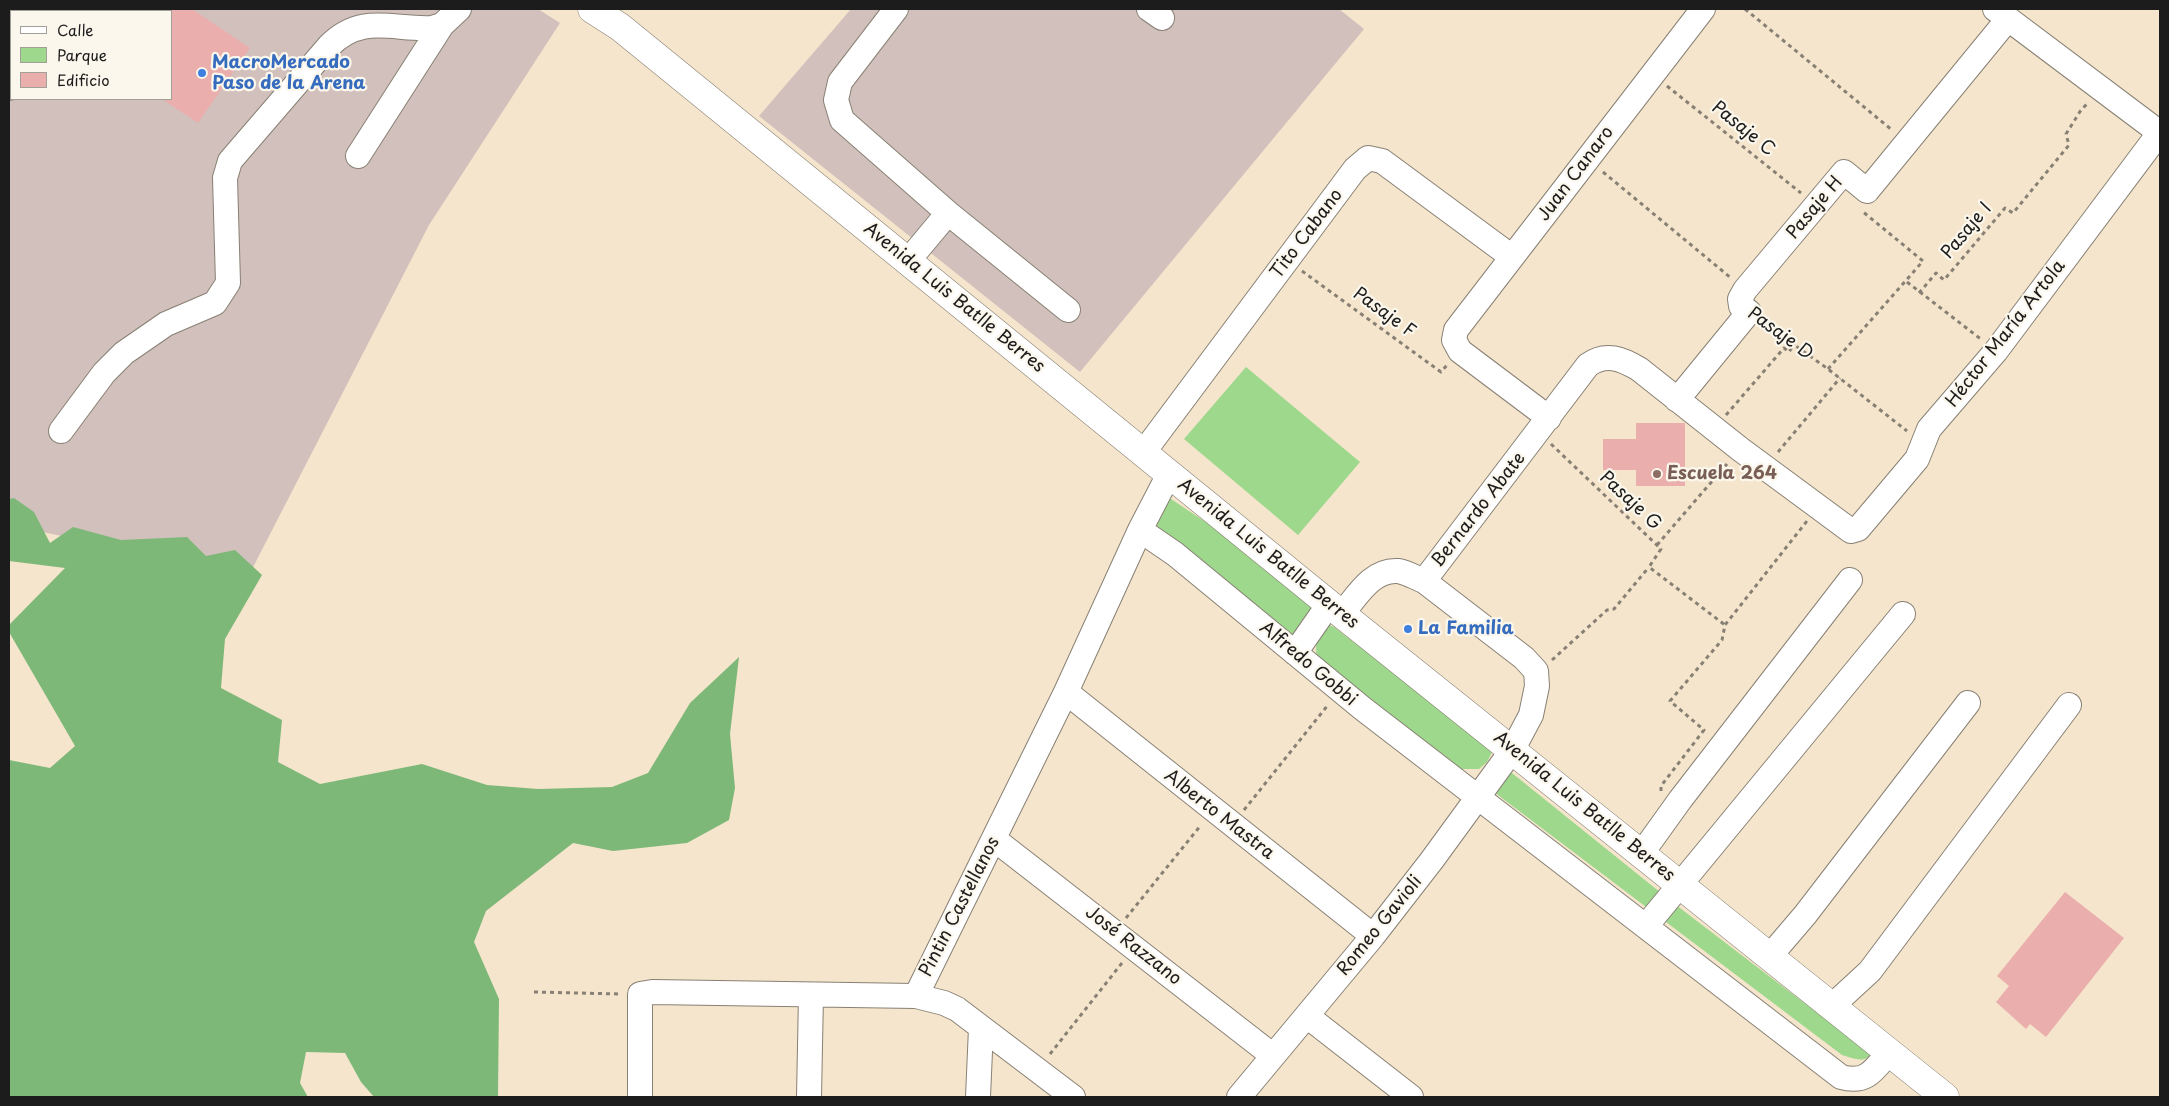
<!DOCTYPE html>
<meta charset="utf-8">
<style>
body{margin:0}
#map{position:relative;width:2169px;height:1106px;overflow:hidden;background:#f5e5cc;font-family:"Playpen Sans",sans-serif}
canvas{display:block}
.frame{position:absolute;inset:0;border:10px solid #1c1c1c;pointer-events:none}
.legend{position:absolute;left:10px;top:10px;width:162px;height:90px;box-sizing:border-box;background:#fbf7ec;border:1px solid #a29f99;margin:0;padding:6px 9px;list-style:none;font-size:15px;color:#1c1c1c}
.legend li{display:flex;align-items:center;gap:10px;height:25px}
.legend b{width:25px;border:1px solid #a29f99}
</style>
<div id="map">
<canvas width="2169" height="1106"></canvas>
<div class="frame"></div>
<ul class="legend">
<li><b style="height:6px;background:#fff"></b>Calle</li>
<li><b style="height:14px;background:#9dd88c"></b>Parque</li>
<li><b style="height:14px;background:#eaaead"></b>Edificio</li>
</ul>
</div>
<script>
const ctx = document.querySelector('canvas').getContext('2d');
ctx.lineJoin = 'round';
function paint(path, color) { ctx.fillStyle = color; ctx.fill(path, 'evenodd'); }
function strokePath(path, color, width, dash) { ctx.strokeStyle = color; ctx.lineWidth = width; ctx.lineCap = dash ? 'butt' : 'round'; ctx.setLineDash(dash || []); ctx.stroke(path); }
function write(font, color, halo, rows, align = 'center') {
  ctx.font = font + ' "Playpen Sans",sans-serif'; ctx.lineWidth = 4.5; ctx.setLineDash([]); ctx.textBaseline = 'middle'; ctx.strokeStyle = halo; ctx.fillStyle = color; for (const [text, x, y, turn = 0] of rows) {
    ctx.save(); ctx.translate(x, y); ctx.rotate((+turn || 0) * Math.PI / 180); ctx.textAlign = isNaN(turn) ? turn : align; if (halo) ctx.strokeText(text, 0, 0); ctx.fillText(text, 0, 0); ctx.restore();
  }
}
const industrial = new Path2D(`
 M9 9H538L560 23 429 225 249 575 9 525ZM11 11H171V99H11Z
 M851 9H1339L1364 29 1080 372 759 116Z`);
const green = new Path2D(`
 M1246 367 1360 462 1298 535 1184 439Z
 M1168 497 1243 547 1312 608 1301 631 1287 637 1154 531 1155 516Z
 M1326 623 1334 627 1493 750 1487 762 1479 769H1450L1317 662C1316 649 1314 631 1326 623Z
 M1507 769 1676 905 1871 1054C1864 1064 1853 1058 1842 1055L1494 792Z`);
const forest = new Path2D(`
 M14 498 34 512 50 543 73 527 121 540 187 537 206 556 235 550 262 575 225 639 221 688 282 720 278 762 320 784 422 764 487 785 538 789 612 787 648 773 690 703 739 657 730 734 735 788 729 820 687 843 613 851 573 843 486 911 474 942 499 999 498 1097H374L361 1082 345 1053 306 1052 300 1083 308 1097H9V760L50 768 75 746 9 632V625L65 568 9 561V499Z`);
const building = new Path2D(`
 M74 9H192L250 48 198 123 162 99H171V11H73Z
 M1636 423H1685V486H1636V470H1603V439H1636Z
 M2065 892 2124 938 2046 1037 2030 1024 2026 1029 1996 1002 2009 986 1997 976Z`);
const path = new Path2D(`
 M1745 9 1892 130
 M1667 86 1801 193
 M1603 172 1731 278
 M1302 271 1441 372 1448 364
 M1907 282 1982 340
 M1919 293 1936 273 1944 280 2005 208 2013 213 2069 145 2066 134 2081 110 2087 104
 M1764 323 1828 369 1907 431
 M1828 369 1923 261 1862 211
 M1726 415 1784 348 1789 352 1794 344
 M1551 444 1661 549 1649 567 1725 625
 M1778 452 1840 378
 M1657 545 1727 464
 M1552 660 1607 610 1614 609 1649 567
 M1661 791V786L1704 730 1670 701 1722 640 1725 625 1807 521
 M1244 810 1328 705
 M1126 918 1201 825
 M534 992 620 994
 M1050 1054 1122 963`);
const minor = new Path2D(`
 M896 9 840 82 836 100 842 120 948 213 1068 310
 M1149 9 1162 18
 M1995 9 2160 133
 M60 11 62 9
 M9 88 11 84
 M358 156 442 25
 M908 261 948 213
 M1677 400 1749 312 1741 306 1740 299 1745 290 1844 172 1867 191 2008 19
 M1549 418 1460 351 1454 340 1456 330 1703 9
 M61 431 104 373 124 353 166 324 215 303 228 283 225 178 230 161 329 46C362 13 392 30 432 28L442 25 459 9
 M1143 453 1355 169 1368 158 1382 161 1512 257
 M1140 530 1175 554 1362 708 1841 1077C1867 1084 1874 1070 1889 1052
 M1342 614C1357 596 1372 569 1398 571 1406 572 1416 578 1424 581L1588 365C1606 352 1622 359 1639 369L1740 449 1851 531 1858 529 1917 459 1929 429 1996 351 2160 132
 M1295 653 1329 604
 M1066 692 1373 936
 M994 839 1272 1055
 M1642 853 1680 800 1850 580
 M1646 926 1903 614
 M1770 956 1805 915 1968 703
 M916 996 944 1003 957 1009 1073 1097
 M1832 1006 1870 971 2069 705
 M1307 1016 1411 1097
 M640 1097V994L652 992 916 996 1066 692 1140 530 1169 474
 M809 1097 811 995
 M978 1097 981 1028
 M1239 1097 1373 936 1432 860 1513 749 1531 715 1537 686 1536 671 1524 658 1424 581`);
const major = new Path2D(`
 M592 9 620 27 1329 604 1945 1097`);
const markers = [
 [202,73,5,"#3f7fe0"],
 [1657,474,5,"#8d6e63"],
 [1408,629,5,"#3f7fe0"]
];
const shopNames = [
 ["MacroMercado",212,63],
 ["Paso de la Arena",212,84],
 ["La Familia",1418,629]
];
const streetNames = [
 ["Pasaje C",1743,129,39],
 ["Juan Canaro",1576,174,-53],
 ["Pasaje H",1815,208,-50],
 ["Pasaje I",1967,231,-50],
 ["Tito Cabano",1307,234,-53],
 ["Avenida Luis Batlle Berres",954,298,39],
 ["Pasaje F",1384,313,36],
 ["Pasaje D",1780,334,36],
 ["Héctor María Artola",2006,334,-52],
 ["Pasaje G",1630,501,43],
 ["Bernardo Abate",1479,510,-52],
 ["Avenida Luis Batlle Berres",1268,554,39],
 ["Alfredo Gobbi",1308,664,40],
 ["Avenida Luis Batlle Berres",1584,807,39],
 ["Alberto Mastra",1219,815,38],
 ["Pintin Castellanos",960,907,-63],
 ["Romeo Gavioli",1380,926,-51],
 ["José Razzano",1133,946,38]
];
const educationNames = [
 ["Escuela 264",1667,474]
];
paint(industrial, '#d1c0bc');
paint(green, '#9dd88c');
paint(forest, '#7eb878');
paint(building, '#eaaead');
strokePath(minor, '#888074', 26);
strokePath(major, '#888074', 29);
strokePath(path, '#888074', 3, [4, 4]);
strokePath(minor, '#fff', 24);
strokePath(major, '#fff', 28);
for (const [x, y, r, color] of markers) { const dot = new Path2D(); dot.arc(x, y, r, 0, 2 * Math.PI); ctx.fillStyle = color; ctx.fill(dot); strokePath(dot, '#fbf7ec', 2); }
write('bold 18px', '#366cbe', '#fbf7ec', shopNames, 'left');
write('18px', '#1c1c1c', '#fbf7ec', streetNames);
write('bold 18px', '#785e54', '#fbf7ec', educationNames, 'left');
</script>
